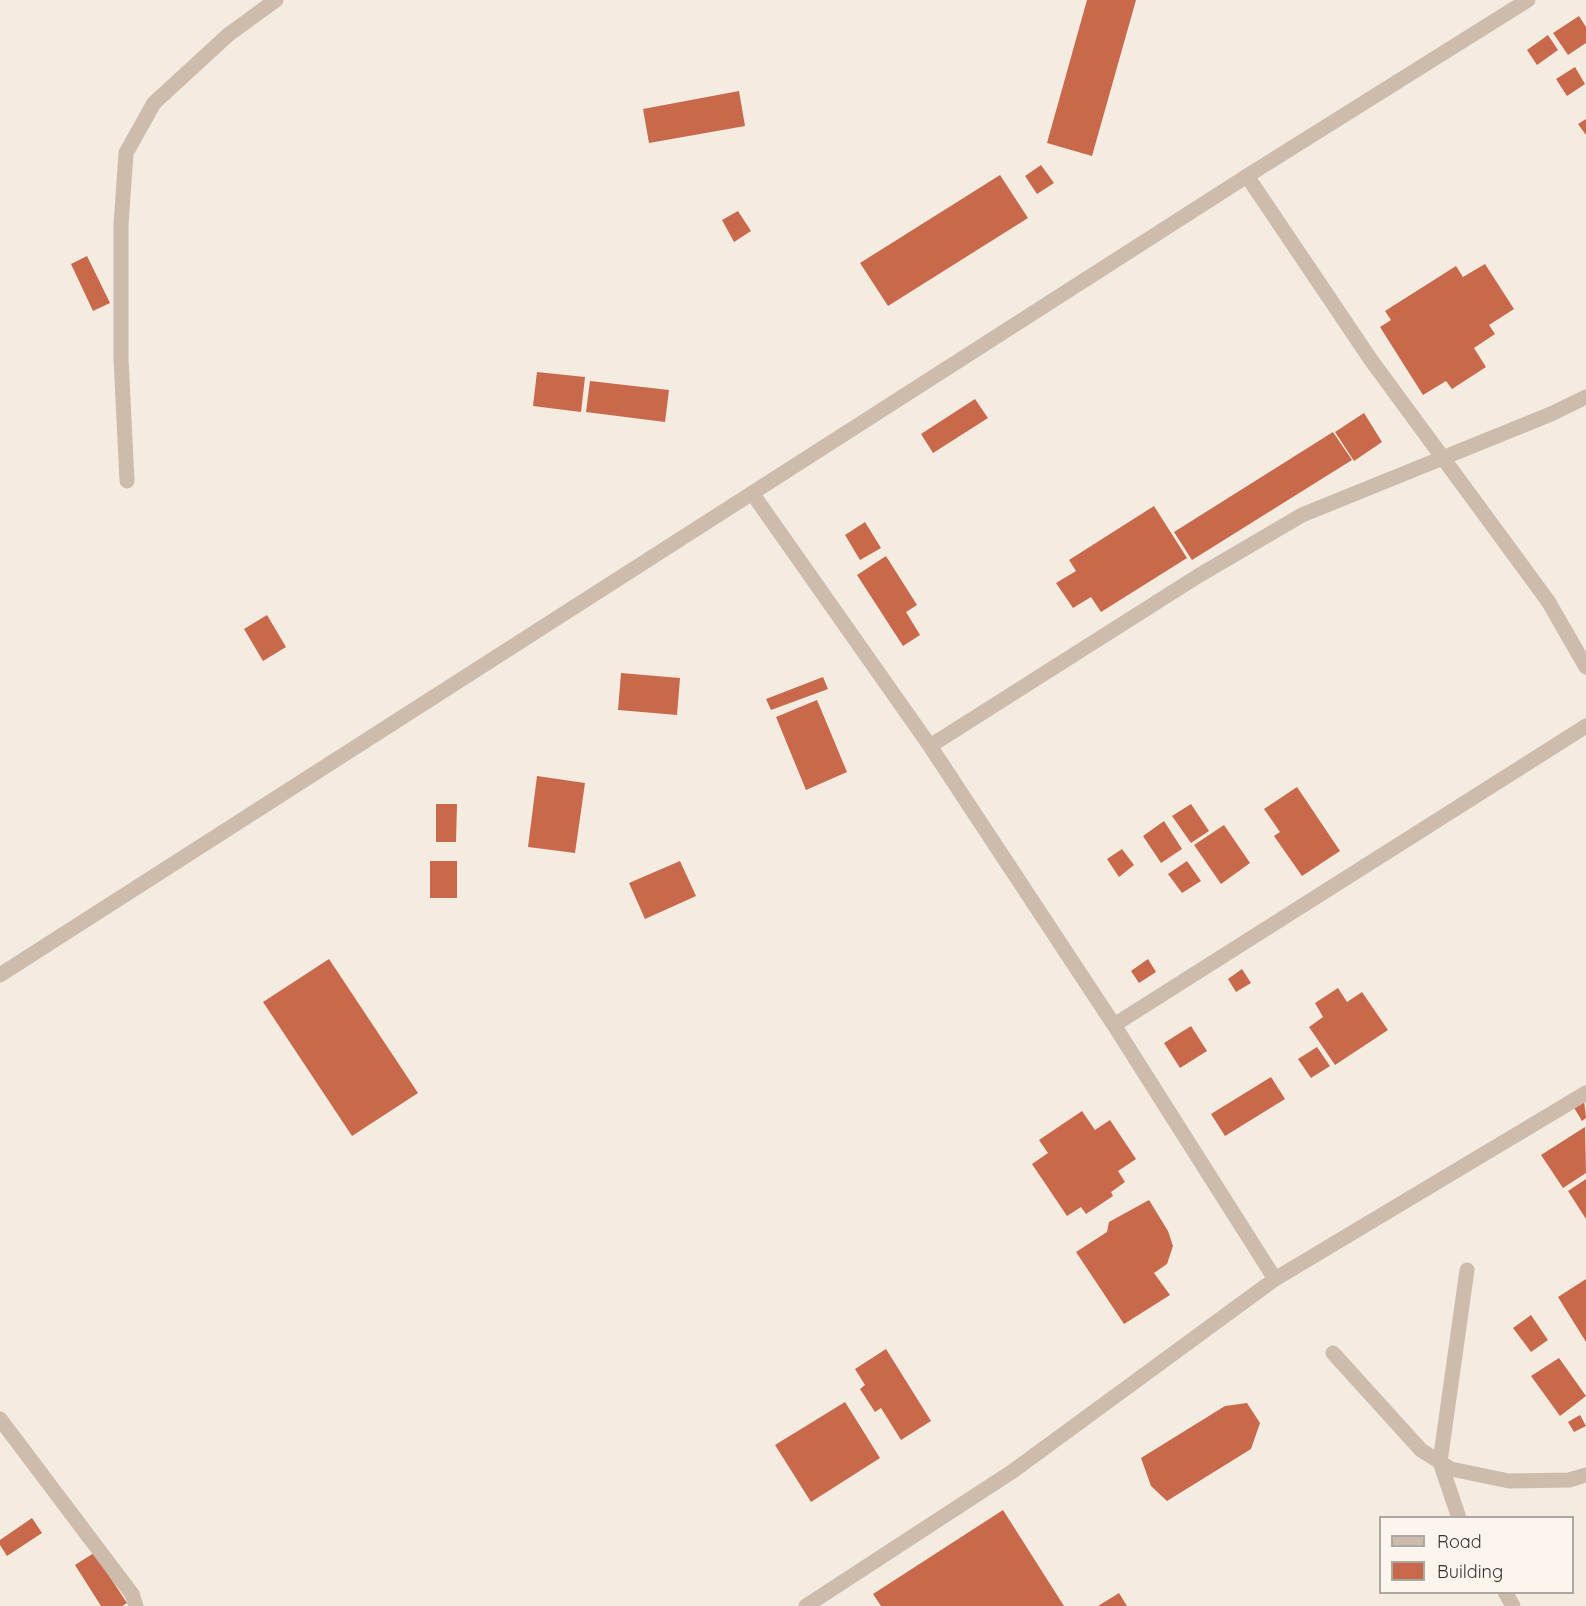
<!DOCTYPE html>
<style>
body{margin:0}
#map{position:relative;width:1586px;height:1606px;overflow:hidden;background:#f4ebe1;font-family:Quicksand,sans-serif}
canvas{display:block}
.legend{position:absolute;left:1379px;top:1516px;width:195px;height:78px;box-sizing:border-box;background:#fbf5ee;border:2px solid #aea6a0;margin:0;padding:8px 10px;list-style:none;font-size:18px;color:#3b302b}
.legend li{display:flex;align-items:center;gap:12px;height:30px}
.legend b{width:30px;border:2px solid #aea6a0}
</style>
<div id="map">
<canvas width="1586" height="1606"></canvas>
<ul class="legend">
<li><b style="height:8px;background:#cdbbac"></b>Road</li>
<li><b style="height:16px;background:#c8694b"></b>Building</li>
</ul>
</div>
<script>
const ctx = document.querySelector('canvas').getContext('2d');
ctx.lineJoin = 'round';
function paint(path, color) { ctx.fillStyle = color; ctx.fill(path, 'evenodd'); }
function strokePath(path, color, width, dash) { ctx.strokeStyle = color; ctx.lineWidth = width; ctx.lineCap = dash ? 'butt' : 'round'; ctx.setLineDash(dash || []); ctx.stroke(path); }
const building = new Path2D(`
 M1087 0H1136L1092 156 1047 143Z
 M1579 16 1586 27V43L1568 55 1553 33Z
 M1548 35 1558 50 1537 65 1527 50Z
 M1575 67 1585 84 1567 96 1556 79Z
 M739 91 745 126 649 143 643 109Z
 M1586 119V135L1578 124Z
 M1041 165 1054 183 1037 194 1025 176Z
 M1000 175 1028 218 888 306 860 263Z
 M738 211 751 231 734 242 722 220Z
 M87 256 110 303 93 311 71 264Z
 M1485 264 1514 309 1489 325 1495 334 1474 348 1486 367 1452 389 1446 381 1423 395 1380 327 1391 320 1385 311 1456 266 1463 277Z
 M537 372 585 377 581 412 533 406Z
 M590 381 669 390 665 422 586 412Z
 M975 399 988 418 933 453 921 434Z
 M1364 413 1382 442 1354 461 1335 432Z
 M1333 432 1352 460 1192 560 1174 532Z
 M1154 506 1187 558 1101 612 1091 597 1073 608 1056 583 1076 571 1069 560Z
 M865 522 881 548 860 560 845 535Z
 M886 556 917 605 906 612 920 635 903 646 857 575Z
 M267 615 286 647 263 661 244 629Z
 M621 673 680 678 677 715 618 710Z
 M823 677 828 689 771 710 766 699Z
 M817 700 847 772 806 790 776 717Z
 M537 776 585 783 575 853 528 847Z
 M1297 787 1340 851 1302 876 1274 836 1280 832 1264 809Z
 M436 804H457L456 842H436Z
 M1191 804 1209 831 1191 843 1172 816Z
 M1164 821 1182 849 1161 863 1143 836Z
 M1224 825 1250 863 1221 884 1194 845Z
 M1122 849 1134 865 1119 877 1107 859Z
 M430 861H457V898H430Z
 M680 861 696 896 645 919 629 883Z
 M1187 861 1201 881 1182 893 1168 874Z
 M329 959 418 1093 352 1136 263 1002Z
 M1148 959 1156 972 1139 983 1131 971Z
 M1242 969 1251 983 1236 992 1228 979Z
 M1338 988 1347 1002 1362 992 1388 1030 1335 1065 1309 1027 1323 1017 1315 1003Z
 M1191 1026 1207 1051 1180 1068 1164 1043Z
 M1317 1047 1330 1066 1311 1078 1298 1059Z
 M1271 1077 1285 1099 1225 1136 1211 1114Z
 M1584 1100 1586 1118 1582 1121 1573 1106Z
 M1082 1111 1095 1130 1110 1120 1136 1159 1118 1171 1125 1182 1111 1192 1113 1196 1086 1214 1081 1207 1067 1216 1032 1164 1048 1153 1039 1140Z
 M1585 1127 1586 1173 1563 1188 1541 1155Z
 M1586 1179V1219L1568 1191Z
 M1149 1200 1168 1231 1173 1246 1167 1264 1154 1273 1170 1295 1124 1324 1076 1252 1107 1232 1109 1222Z
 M1586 1279V1342L1558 1297Z
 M1531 1315 1548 1340 1531 1352 1513 1328Z
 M886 1349 931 1421 901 1440 881 1408 875 1412 860 1389 865 1385 855 1369Z
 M1559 1358 1586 1396 1560 1416 1531 1376Z
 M845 1402 880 1458 811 1502 775 1445Z
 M1247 1403 1260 1423 1251 1449 1167 1501 1151 1486 1141 1458 1225 1406Z
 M1580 1415 1586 1426 1574 1432 1568 1422Z
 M1003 1510 1064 1606H881L873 1594Z
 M32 1518 42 1533 7 1556 0 1545V1540Z
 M94 1553 127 1603 122 1606H101L75 1565Z
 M1119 1593 1127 1606H1098Z`);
const minor = new Path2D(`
 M1247 176 1371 360 1548 601 1586 667
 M127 481 121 358V225L126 153 154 103 228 35 276 0
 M752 493 930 746 1114 1025 1586 726
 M930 746 1198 576 1302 515 1551 414 1586 397
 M0 975 1247 176 1528 0
 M1114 1025 1275 1279
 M1333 1353 1421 1450 1451 1469 1509 1481 1569 1480 1586 1475
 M0 1419 132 1594 136 1606
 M1459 1518 1440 1462 1467 1270
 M1505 1592 1513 1606
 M806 1606 1013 1471 1275 1279 1586 1093`);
paint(building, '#c8694b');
strokePath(minor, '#cdbbac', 15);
</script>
